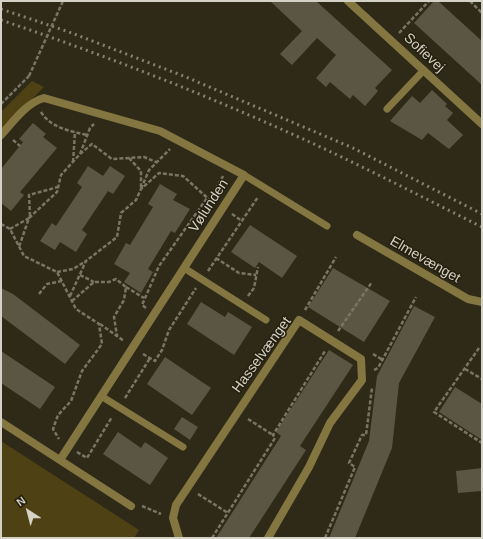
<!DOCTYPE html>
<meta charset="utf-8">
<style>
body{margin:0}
#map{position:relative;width:483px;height:539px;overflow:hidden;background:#2f2a18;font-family:Arial,sans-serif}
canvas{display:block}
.frame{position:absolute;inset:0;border:2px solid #d4d1c6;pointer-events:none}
.north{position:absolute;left:8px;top:491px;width:40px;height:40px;-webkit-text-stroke:3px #25200e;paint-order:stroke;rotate:324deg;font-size:11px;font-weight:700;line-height:16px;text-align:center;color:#d4d1c6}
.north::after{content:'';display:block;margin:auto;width:14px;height:18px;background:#d4d1c6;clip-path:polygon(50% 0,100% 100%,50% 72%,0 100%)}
</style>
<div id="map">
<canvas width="483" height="539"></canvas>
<div class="frame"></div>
<div class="north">N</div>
</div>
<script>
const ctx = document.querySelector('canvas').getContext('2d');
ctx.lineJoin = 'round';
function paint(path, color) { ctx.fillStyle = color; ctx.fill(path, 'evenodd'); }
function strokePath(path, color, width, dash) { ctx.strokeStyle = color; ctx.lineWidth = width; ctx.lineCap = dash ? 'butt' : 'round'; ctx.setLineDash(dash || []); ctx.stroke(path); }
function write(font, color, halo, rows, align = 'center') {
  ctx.font = font + ' Arial,sans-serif'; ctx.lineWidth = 3; ctx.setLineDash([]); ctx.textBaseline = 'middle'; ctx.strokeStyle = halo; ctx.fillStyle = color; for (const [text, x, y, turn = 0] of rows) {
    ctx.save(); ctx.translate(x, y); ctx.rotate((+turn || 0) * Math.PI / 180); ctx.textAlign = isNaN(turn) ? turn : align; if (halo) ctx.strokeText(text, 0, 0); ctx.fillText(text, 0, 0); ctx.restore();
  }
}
const green = new Path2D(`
 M32 81 44 87 1 130V112Z
 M1 441 139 530 134 538H1Z`);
const building = new Path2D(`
 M270 1H316L392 70 375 88 378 91 365 106 353 95 350 99 330 82 326 87 316 78 336 55 317 38 292 65 280 54 302 31Z
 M434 1H438L482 41V85L414 23Z
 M432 90 447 104 445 106 453 113 447 120 463 135 449 149 428 133 422 140 390 121 412 96 420 103Z
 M33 123 46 134 43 137 57 148 20 192 24 195 11 211 1 203V169L23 142 19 139Z
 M88 166 103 176 110 166 125 176 113 194 108 191 82 230 87 234 76 252 60 242 55 250 40 241 52 223 56 226 82 187 77 183Z
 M160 184 177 194 173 200 190 209 175 233 171 231 148 269 153 272 141 293 124 282 130 273 114 264 126 243 130 245 153 207 148 204Z
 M250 225 297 256 282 278 259 262 255 268 231 252Z
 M333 268 390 301 364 342 308 307Z
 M1 288 13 294 80 345 65 364 1 316Z
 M201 302 225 317 228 312 252 327 234 355 187 324Z
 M414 306 435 317 399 383 392 448 355 538H329L369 441 377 376Z
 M329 350 353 365 300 446 306 450 249 538H216L281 436 276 432Z
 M1 351 55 387 40 409 1 383Z
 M165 357 211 388 192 415 147 384Z
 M455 387 482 404V440L439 412Z
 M182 417 198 427 190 440 174 429Z
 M118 432 141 448 145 442 168 458 150 485 103 454Z
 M482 468V491L458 493 456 471Z`);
const path = new Path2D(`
 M470 1 482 13
 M399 33 429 1
 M1 104 29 76
 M41 112C51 128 70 131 87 135
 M13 140 20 146
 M80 154 92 144 112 159 144 157 156 162
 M129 158 141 171V189L149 170 170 149
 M73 162 75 132
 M210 200 223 176
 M232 214 242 221
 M30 216 29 195 58 187
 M29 218 57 192 61 175 80 154 90 128 94 124
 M1 224 10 229 24 256 57 272 76 309 99 324 102 344 82 371 71 401 58 415 53 429 59 439
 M10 229 29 218 19 247
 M216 258 239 273 256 275
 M208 271 258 197
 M57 272 73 269 86 261
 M80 275 94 282
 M126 287 144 298
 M39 294 47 284 62 281
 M70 296 86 261 117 237 121 213 136 200 141 189 159 173 183 176 212 202
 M248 296 254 288 258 267
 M72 301 94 282H109L116 279 126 287 124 300 114 317 117 336
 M146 308 142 305 159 266 207 198
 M305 310 336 257
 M100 324 124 341
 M338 331 372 282
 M479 348 434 412 482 443
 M143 354 155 361 162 350 169 330 196 288
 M373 354 383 360
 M465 369 482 379
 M374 370 378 368 416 297
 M125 398 150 358
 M248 419 273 435
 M77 452 87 458 112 417
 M198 494 228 513
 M142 506 161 514
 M212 538 275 438 273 435 325 351
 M325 538 355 467 349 463 362 435H366L372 388`);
const service = new Path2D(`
 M387 109 424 70
 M244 175 327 226
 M184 268 266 320
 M101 396 183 447`);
const minor = new Path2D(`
 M348 1 482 124
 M1 135C13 122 26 103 44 98L160 131 244 175 60 460
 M357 235 468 299 482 302
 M1 422 131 506
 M179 538 173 518 176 505 299 320 361 359 362 380 330 423 309 467 268 538`);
const rail = new Path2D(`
 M1 9 69 32 186 77 353 148 482 214
 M1 20C107 56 212 97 314 144 370 170 426 199 482 227`);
const pathBridge = new Path2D(`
 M29 76 63 1`);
const streetNames = [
 ["Sofievej",424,53,43],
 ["Vølunden",209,206,-57],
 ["Elmevænget",425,260,30],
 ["Hasselvænget",262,355,-54]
];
paint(green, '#4e4113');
paint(building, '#5b5643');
strokePath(path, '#797566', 2.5, [4, 2]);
strokePath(service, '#847641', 7);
strokePath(minor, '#847641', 8);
strokePath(rail, '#858273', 3, [2, 4]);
strokePath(pathBridge, '#797566', 2.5, [4, 2]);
write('14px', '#d4d1c6', '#25200e', streetNames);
</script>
